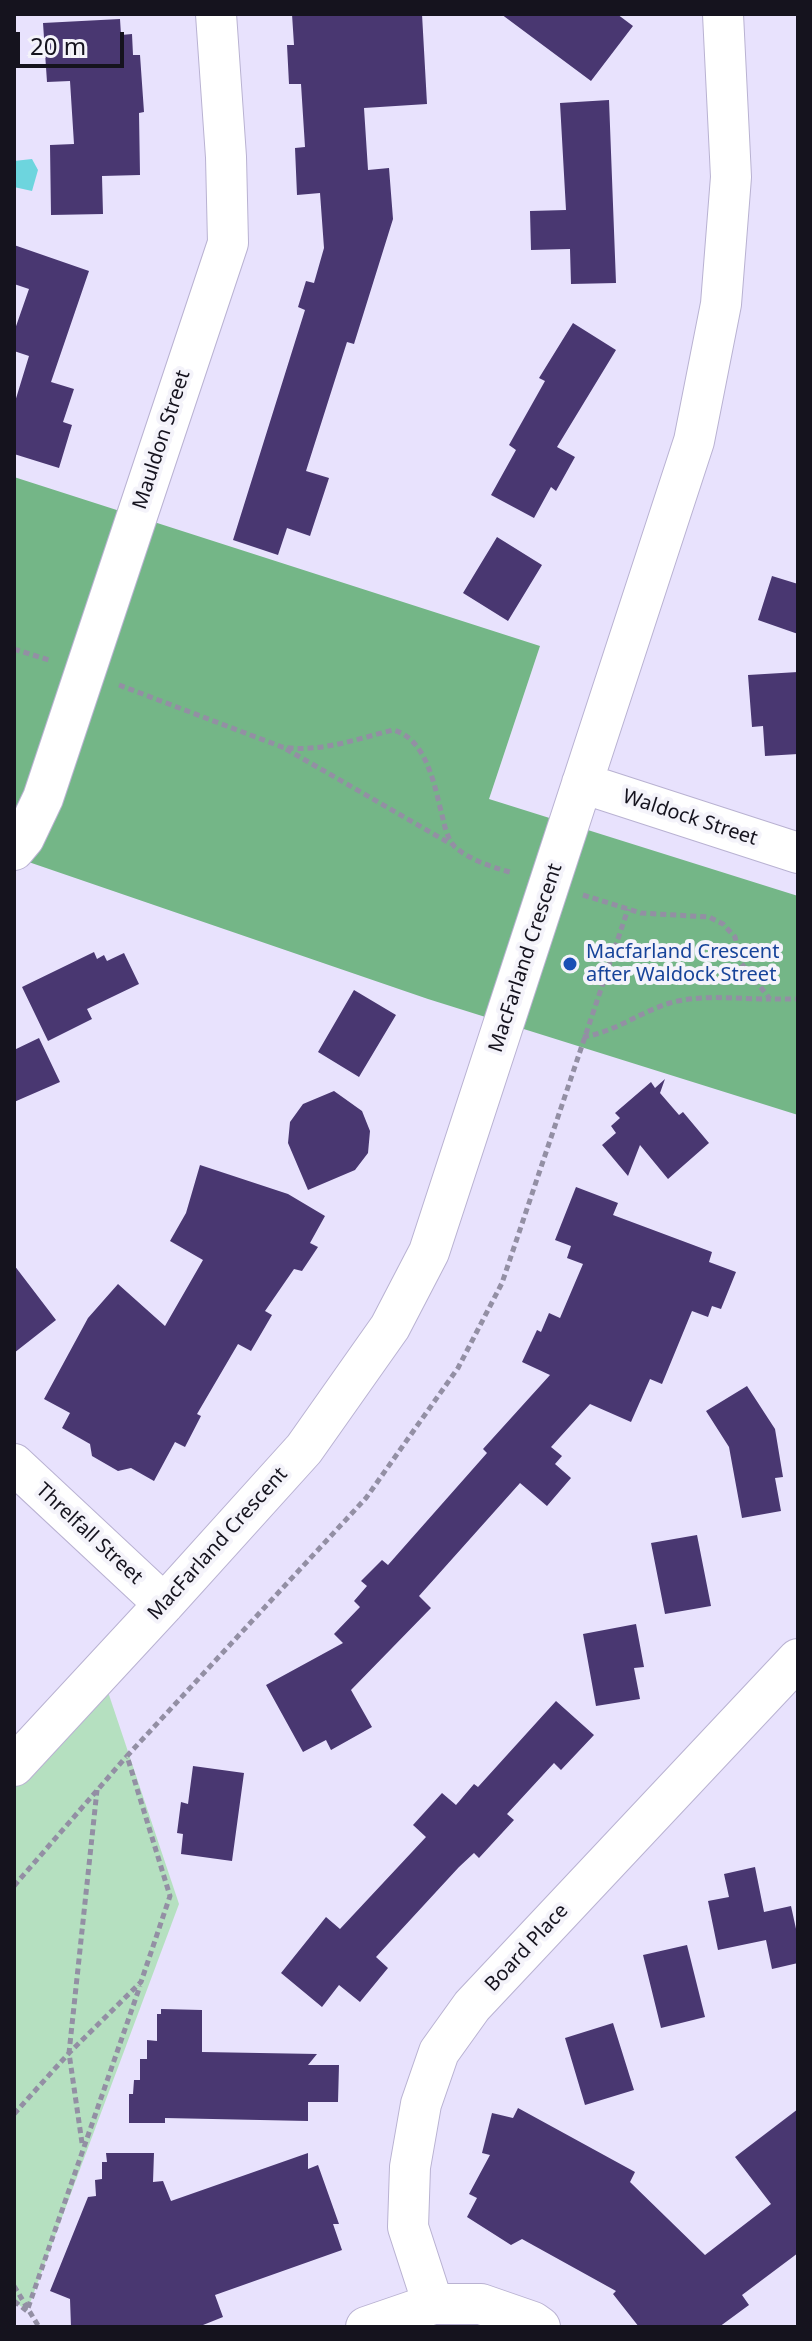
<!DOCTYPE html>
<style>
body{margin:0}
#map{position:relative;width:812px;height:2341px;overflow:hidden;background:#e8e2fd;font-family:"Noto Sans",sans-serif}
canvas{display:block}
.frame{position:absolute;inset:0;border:16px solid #15131e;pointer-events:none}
.scale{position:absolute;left:16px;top:32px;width:108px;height:36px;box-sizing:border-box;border:4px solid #15131e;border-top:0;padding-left:10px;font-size:24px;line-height:28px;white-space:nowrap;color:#15131e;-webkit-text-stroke:6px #f4f3fa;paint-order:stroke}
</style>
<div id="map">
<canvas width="812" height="2341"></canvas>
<div class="frame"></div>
<div class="scale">20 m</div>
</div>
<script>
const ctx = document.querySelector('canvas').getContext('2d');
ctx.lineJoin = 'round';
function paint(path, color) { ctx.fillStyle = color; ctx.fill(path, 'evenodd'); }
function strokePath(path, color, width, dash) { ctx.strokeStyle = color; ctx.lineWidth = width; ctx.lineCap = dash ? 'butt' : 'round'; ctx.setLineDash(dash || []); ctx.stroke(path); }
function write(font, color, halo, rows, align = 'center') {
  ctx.font = font + ' "Noto Sans",sans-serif'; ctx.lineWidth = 8; ctx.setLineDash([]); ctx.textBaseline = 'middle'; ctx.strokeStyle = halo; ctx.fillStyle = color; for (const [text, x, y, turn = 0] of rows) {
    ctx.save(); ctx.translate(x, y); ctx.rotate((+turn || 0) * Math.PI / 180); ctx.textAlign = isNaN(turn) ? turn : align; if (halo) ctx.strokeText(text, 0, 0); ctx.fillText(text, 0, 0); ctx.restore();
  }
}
const green = new Path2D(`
 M101 1671 179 1904 27 2311 14 2301V1783Z`);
const forest = new Path2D(`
 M14 477 540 646 489 799 798 896V1115L428 999 14 857Z`);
const water = new Path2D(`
 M32 159 38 170 32 191 14 187V161Z`);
const building = new Path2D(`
 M292 14H422L427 104 364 108 368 170 389 168 393 219 354 344 347 342 306 471 329 478 310 536 287 528 278 555 233 540 305 310 298 307 306 281 314 283 324 248 320 193 297 195 295 148 305 147 301 84H289L287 45H294Z
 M501 14H617L633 26 591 81Z
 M120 19 121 35 132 34 133 55H140L144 112 139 113 140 175 102 176 103 214 51 215 50 145 74 144 70 81 47 82 43 23Z
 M609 100 616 283 571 284 570 249 531 250 530 211 566 210 560 103Z
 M14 245 89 271 51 382 74 389 63 422 72 425 59 468 14 454V405L29 356 14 351V332L29 289 14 284Z
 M573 323 616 350 557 447 575 457 556 491 551 487 534 518 491 495 516 450 509 445 545 381 539 378Z
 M497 537 542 565 508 621 463 593Z
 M772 576 798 584V634L758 620Z
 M798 672V754L765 756 763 726 752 727 748 675Z
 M94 952 97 959 104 955 107 961 124 953 139 984 87 1009 92 1019 48 1041 22 987Z
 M354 990 396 1015 359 1077 318 1052Z
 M39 1038 60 1082 14 1102V1050Z
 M665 1079 660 1093 679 1115 683 1112 709 1143 668 1179 640 1145 628 1176 602 1145 616 1133 611 1126 620 1118 615 1113 651 1082 655 1088Z
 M334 1091 362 1111 370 1131 368 1153 355 1170 308 1190 288 1143 290 1122 303 1104Z
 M200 1165 288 1194 325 1216 310 1243 318 1247 302 1271 294 1269 265 1311 272 1315 251 1351 238 1344 197 1414 201 1416 185 1447 175 1442 154 1481 131 1468 118 1471 92 1456 90 1444 62 1428 70 1413 44 1399 88 1318 118 1284 165 1326 203 1260 170 1241 186 1213Z
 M576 1187 618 1203 613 1215 712 1252 709 1262 736 1272 721 1309 712 1306 708 1317 692 1311 662 1384 650 1379 631 1422 590 1404 551 1447 562 1456 555 1464 571 1478 547 1506 520 1483 419 1596 431 1608 351 1690 372 1727 331 1750 326 1740 303 1752 266 1685 343 1643 334 1634 360 1607 354 1601 367 1586 361 1581 382 1560 388 1565 487 1453 483 1449 550 1375 522 1362 537 1330 541 1332 549 1313 560 1318 583 1264 567 1258 571 1246 555 1240Z
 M14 1265 56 1320 14 1353Z
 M747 1386 775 1429 783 1477 775 1478 781 1511 742 1518 729 1447 706 1411Z
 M697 1535 711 1606 665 1614 651 1543Z
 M636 1624 644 1667 634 1668 640 1699 596 1706 583 1634Z
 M556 1701 594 1735 561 1770 554 1763 507 1814 514 1820 479 1858 474 1853 459 1867 376 1957 388 1968 360 2002 339 1985 322 2007 281 1973 326 1917 340 1929 426 1837 413 1825 442 1793 456 1805 474 1784 478 1787Z
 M193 1766 244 1773 232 1861 181 1854 183 1834 177 1833 181 1802 188 1804Z
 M755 1867 764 1912 791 1906 798 1938V1963L772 1969 766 1940 718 1950 708 1901 729 1897 724 1874Z
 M687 1945 705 2017 661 2028 643 1955Z
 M161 2009 202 2010V2052L317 2054 308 2065H339L338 2102H308V2121L165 2118V2123H129V2094H133L134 2080H140V2059H147V2040L157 2041V2014H161Z
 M613 2023 634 2090 585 2105 565 2038Z
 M518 2108 635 2172 630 2182 705 2255 771 2204 735 2157 798 2109V2253L742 2295 749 2305 719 2327H639L613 2294 616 2291 522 2239 511 2245 467 2217 477 2198 469 2194 490 2155 482 2153 492 2113 513 2118Z
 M106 2153H154L153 2182 163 2181 171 2201 308 2153V2169L318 2165 339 2224H333L342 2250 215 2295 223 2317 198 2327H71L70 2299 50 2291 88 2197 96 2196 95 2180 102 2179V2162H107Z`);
const path = new Path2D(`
 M14 649 49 660
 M119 685 282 747C319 753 357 739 393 730 428 739 435 789 443 819 445 828 448 840 455 847 471 861 493 867 513 873
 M286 749 451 844
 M583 895 641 913 709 917 723 924 735 937 741 963 770 999H798
 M583 1037C615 1032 640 1012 670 1003 701 994 737 999 769 999
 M14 1886 126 1757
 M14 2114 69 2053 141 1982 170 1896 127 1756 366 1498 458 1368 502 1283 628 909
 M82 2143 69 2053 97 1790
 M14 2286 39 2327
 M14 2301 27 2311 140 1986`);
const minor = new Path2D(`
 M582 783 798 853
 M14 850 24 838 43 798 228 243 226 157 216 14
 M14 1464 164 1604
 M14 1766 164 1604 304 1449 390 1327 429 1252 694 441 721 304 731 177 723 14
 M433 2304 408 2227 410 2167 421 2104 439 2052 472 2006 798 1659
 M366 2327 433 2304H481L533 2322 540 2327`);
const markers = [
 [570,964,8,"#1a4fb4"]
];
const streetNames = [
 ["Mauldon Street",162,440,-72],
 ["Waldock Street",690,818,18],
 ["MacFarland Crescent",526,958,-72],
 ["Threlfall Street",89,1534,43],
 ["MacFarland Crescent",218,1544,-48],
 ["Board Place",527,1948,-47]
];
const transitNames = [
 ["Macfarland Crescent",586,952],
 ["after Waldock Street",586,975]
];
paint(green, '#b5e0c0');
paint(forest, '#74b687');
paint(water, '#6dd5de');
paint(building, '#493771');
strokePath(minor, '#b9b2d2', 42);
strokePath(path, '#938fa4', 5, [6, 4]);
strokePath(minor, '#fff', 40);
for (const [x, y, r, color] of markers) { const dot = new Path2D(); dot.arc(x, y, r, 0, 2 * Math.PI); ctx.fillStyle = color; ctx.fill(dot); strokePath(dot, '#f4f3fa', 3); }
write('20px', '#15131e', '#f4f3fa', streetNames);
write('20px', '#164399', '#f4f3fa', transitNames, 'left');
</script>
